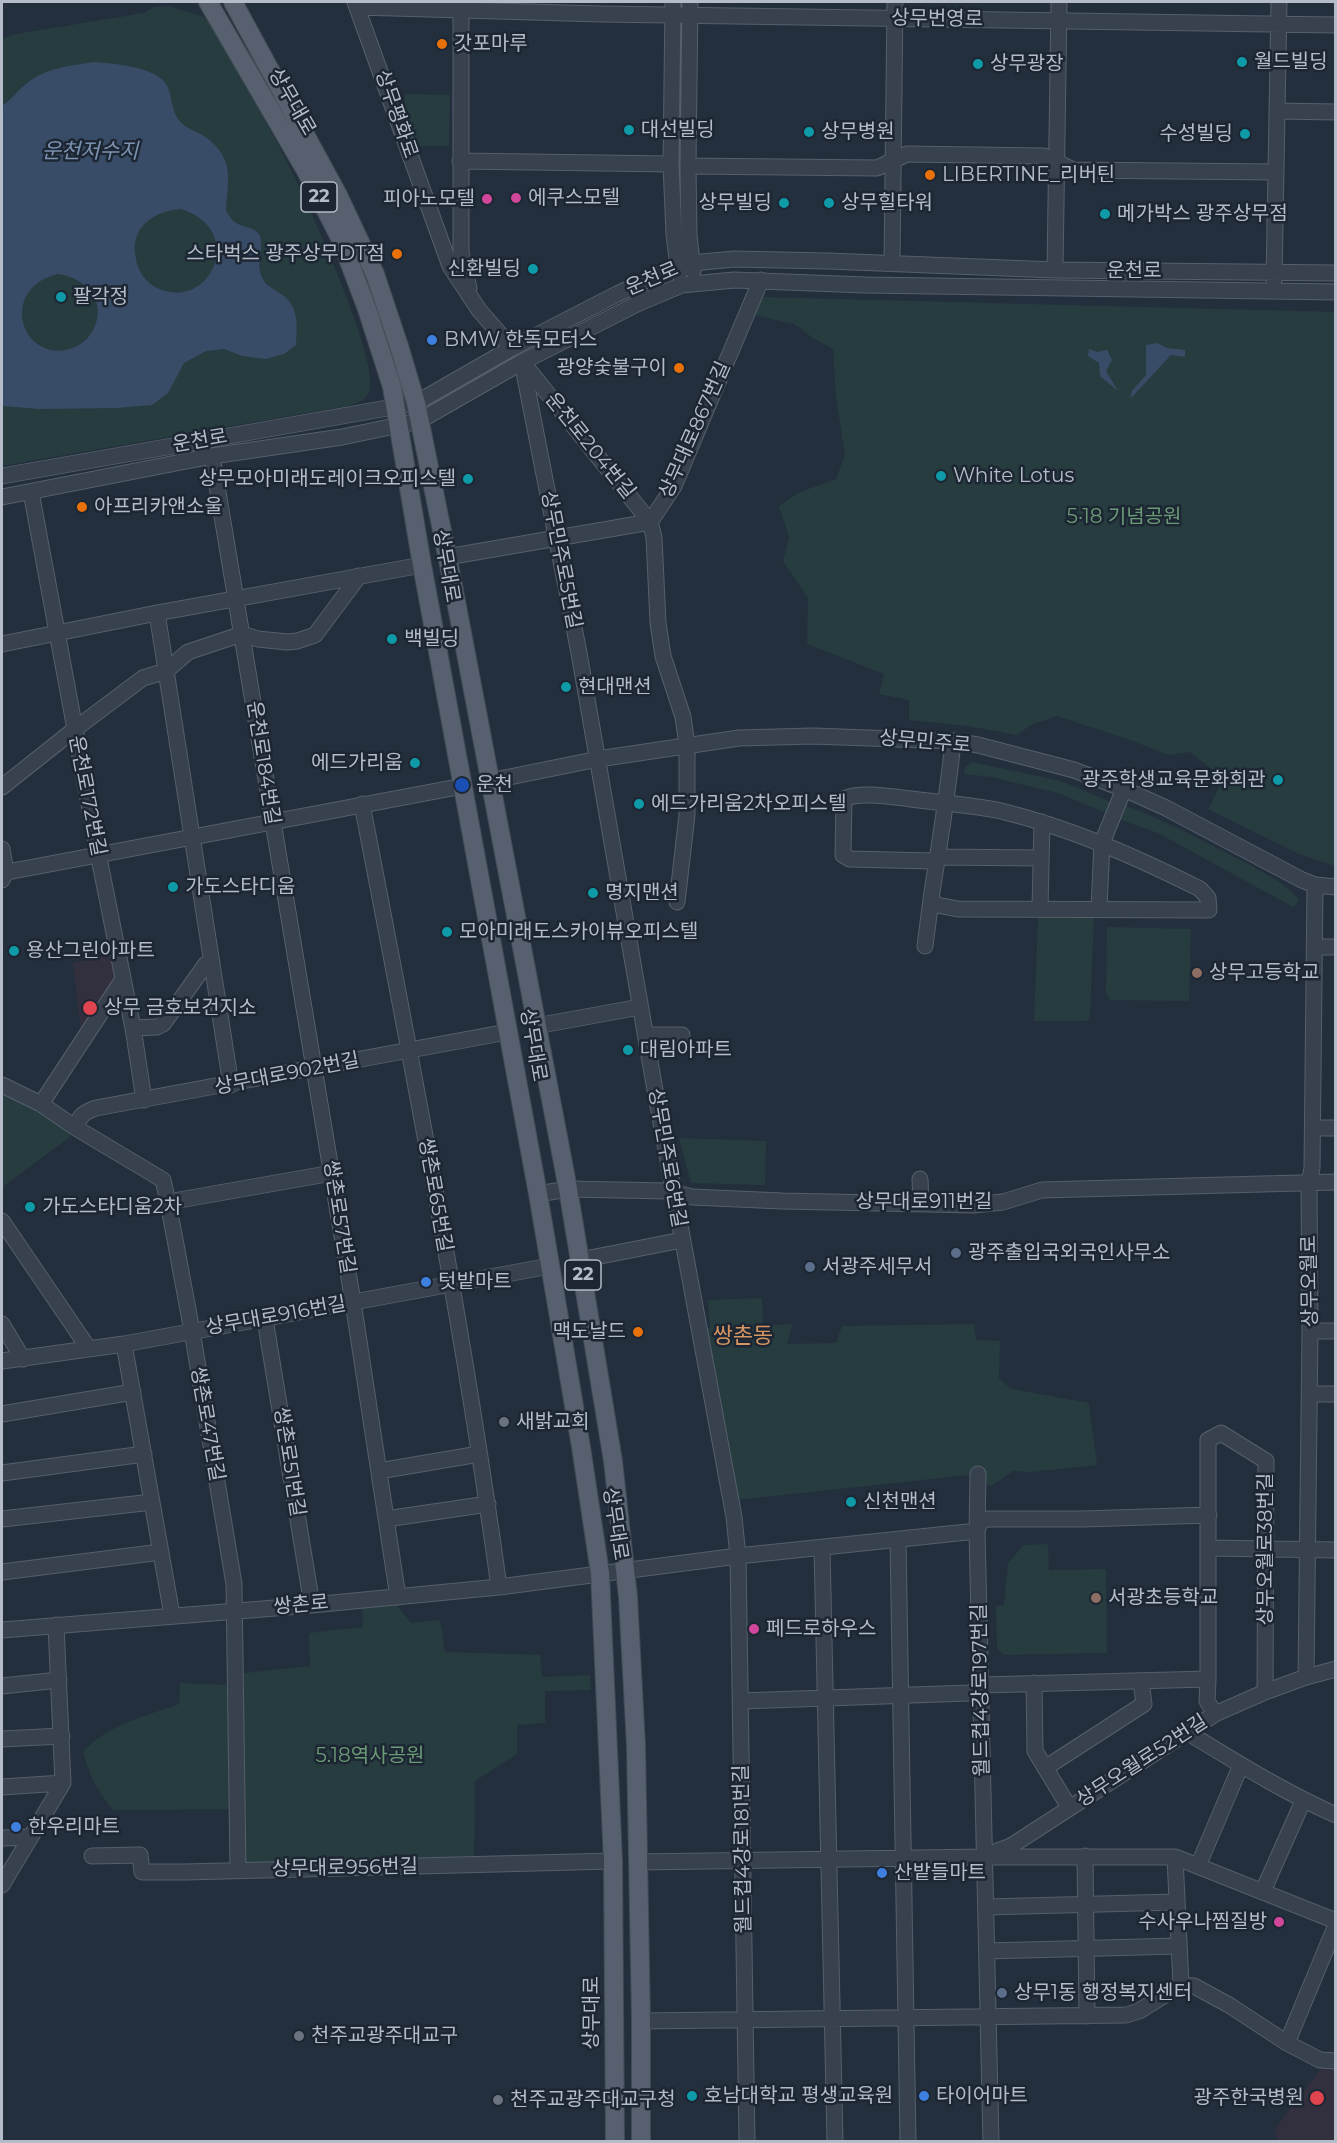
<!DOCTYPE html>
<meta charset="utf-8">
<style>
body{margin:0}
#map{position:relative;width:1337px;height:2143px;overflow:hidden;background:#242f3e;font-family:Montserrat,sans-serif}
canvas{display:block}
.frame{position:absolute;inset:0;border:3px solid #b4bcc9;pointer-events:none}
</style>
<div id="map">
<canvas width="1337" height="2143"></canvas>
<div class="frame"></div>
</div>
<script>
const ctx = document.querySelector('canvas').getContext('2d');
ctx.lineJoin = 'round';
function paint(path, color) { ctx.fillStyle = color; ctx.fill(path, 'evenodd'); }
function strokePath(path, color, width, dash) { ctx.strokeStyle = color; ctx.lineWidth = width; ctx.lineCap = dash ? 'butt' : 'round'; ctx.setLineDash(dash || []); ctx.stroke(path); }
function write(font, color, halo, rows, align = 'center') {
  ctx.font = font + ' Montserrat,"Noto Sans KR",sans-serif'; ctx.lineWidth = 5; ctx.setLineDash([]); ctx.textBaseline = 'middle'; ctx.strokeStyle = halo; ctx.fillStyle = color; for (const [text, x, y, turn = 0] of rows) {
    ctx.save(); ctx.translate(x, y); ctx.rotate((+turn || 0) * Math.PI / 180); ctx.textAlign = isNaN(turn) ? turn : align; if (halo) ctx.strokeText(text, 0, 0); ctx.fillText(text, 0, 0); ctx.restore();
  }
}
const medical = new Path2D(`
 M115 954 120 977 82 1040 73 963Z
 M1324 2065 1335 2068V2141H1278L1275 2129Z`);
const green = new Path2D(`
 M169 6 207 18C236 71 269 124 295 178 311 212 381 363 369 392 365 402 355 403 347 406L2 466V40L10 35 144 13 154 7Z
 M405 94 450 95 449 146H415L405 105Z
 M760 297 1335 312V866L1299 854 1208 809 1224 779 1190 752 1168 755 1133 741 1057 716 1031 725 1017 735 968 726 909 720V700L879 694 884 674 807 644 808 598 783 561 789 537 779 506 800 492 836 479 845 455 836 397 833 349 813 338 794 324 753 315Z
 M972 762 1061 781 1113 803 1109 814 1058 793 991 777 964 774 965 767Z
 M1124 805C1159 818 1191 835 1225 852 1251 866 1279 878 1299 899L1296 905 1293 907 1158 833 1118 819Z
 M1094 917 1090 1016 1087 1021H1034L1038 918Z
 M1107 927 1191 929 1189 1001 1110 1000 1106 993Z
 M2 1091 35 1105 70 1129 69 1138 2 1187Z
 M679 1138 766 1141 765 1185 691 1183Z
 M762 1298 763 1326 792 1324 787 1344 836 1343 842 1326 974 1324 976 1340 1000 1341 999 1379 1012 1389 1089 1403 1097 1465 1031 1472 1013 1471 991 1486 969 1475 736 1500 703 1329 710 1328 708 1300Z
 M1048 1544 1049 1570 1106 1569 1107 1653 1004 1655 997 1648 996 1606 1004 1605 1008 1563 1024 1545Z
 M395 1603 411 1623 440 1620 445 1652 540 1655 542 1677 590 1675 591 1690 545 1691V1723L517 1725V1754L475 1781 474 1863 248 1865 245 1863 243 1809 113 1810C96 1788 91 1779 83 1752 107 1725 146 1716 179 1704L180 1683 232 1685V1716H244V1673L310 1666 309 1633 363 1627 362 1605Z`);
const water = new Path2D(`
 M93 62C111 63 156 67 166 84 173 95 170 107 178 119 185 129 195 130 204 136 235 158 228 178 226 210 229 216 232 221 238 224 245 228 254 227 259 234 265 245 256 262 261 275 265 287 276 289 285 297 299 309 297 328 296 345L284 354 266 359 242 356 224 349 206 351 184 363 168 393 152 405 117 408 40 409 2 406V106C11 100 17 91 26 84 45 68 69 66 93 62ZM181 209C248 230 210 313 157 288 146 283 138 271 136 259 129 228 153 211 181 209ZM58 274C87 278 109 303 92 332 86 342 76 348 66 350 18 358 1 287 58 274Z
 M1157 343 1167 348 1185 350V357L1171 355 1130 399 1132 391 1146 375V345Z
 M1089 349 1097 352 1107 350 1112 360 1106 371 1118 391 1100 376 1099 363 1088 356Z`);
const minor = new Path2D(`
 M355 2 450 266 479 310 512 348
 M461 2V252L469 288
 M673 2 671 164 674 235 679 274
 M690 2 688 166 689 235 693 271
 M359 7 601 14 1336 25
 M1277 111 1336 112
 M460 161 671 164
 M688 166 877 168 907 154 1044 156 1073 170 1275 172
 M892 263 895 2
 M1055 270 1059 2
 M1274 280 1279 2
 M522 362 579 653 655 1090 734 1517 738 1556 747 2142
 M524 364 650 522 654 537 658 623 663 656 683 717 687 745V815L677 902
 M212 456 353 1302 398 1597
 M2 476 416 403 512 348 617 294 677 266 692 263 734 259 828 261 1055 270 1336 273
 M31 492 98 853 133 1028 144 1100
 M2 497 212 456 342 437 419 421 522 362 639 303 682 285 734 280 865 285 1336 292
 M447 557 650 522 674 486 761 280
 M157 613 231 1085
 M2 644 157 613 422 565
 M953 741C948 794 939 846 931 899L937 905 958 909 1209 910 1208 898 1200 889C1136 857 1071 828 1001 811 972 805 941 803 911 799 893 797 859 791 844 799L843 855 850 859 932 861 937 857 1041 858
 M490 781 598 759 739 738 813 736 953 741 978 745 1074 770 1124 789 1166 808 1302 880 1315 885 1336 887
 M2 787 75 729 143 678 166 671 188 652 242 634 258 639 287 642 297 641 315 635 359 576
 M362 804C412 1064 463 1324 499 1587
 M2 849 6 872 2 880
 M2 873 463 786
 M1040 908 1042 822
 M1099 908 1102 843 1124 789
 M925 946 931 899
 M1315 947H1336
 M536 1026 640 1007
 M133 1028 157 1027 163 1024 206 964 212 962
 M645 1035H682
 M2 1085 41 1104 76 1128 163 1180 168 1202
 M41 1104 123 979
 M76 1128C79 1116 84 1112 96 1108L507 1032
 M1313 1128H1336
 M920 1179 921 1203
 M538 1194 568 1189 668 1191 692 1197 782 1201 974 1205 1003 1202 1042 1190 1336 1182
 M2 1221 89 1349
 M580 1260 682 1240
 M265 1319 312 1605
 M2 1324 23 1359
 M1310 1331H1336
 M124 1344 172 1615
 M2 1361 124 1344 550 1266
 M1310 1394H1336
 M2 1414 133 1392
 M379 1471 479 1454
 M2 1473 144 1454
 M978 1474 977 1531 991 2142
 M2 1519 152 1502
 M386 1519 488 1504
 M898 1540 908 2142
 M822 1548 835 2142
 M1208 1548 1336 1550
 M2 1572 161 1552
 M2 1630 312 1605 499 1587 738 1556 977 1531 980 1522 987 1519H1083L1209 1515
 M1306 1677 1310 1331 1309 1183 1312 1168 1315 885
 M1208 1679 1207 1701 1215 1714
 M1034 1683 1035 1751 1069 1807
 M2 1686 59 1680
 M741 1701 970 1693 982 1685 1208 1679V1440L1221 1433 1266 1461 1265 1692
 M1190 1730 1195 1737C1241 1765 1286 1793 1336 1815
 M2 1739 62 1736
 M1045 1768 1144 1704 1141 1681
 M2 1787 63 1783
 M2 1838 29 1837
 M992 1853 1011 1846 1215 1714 1265 1692 1306 1677 1336 1669
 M92 1856 140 1855 142 1872H185L613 1861
 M1085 1856 1087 2016
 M1175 1857 1181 1985
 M638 1862 984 1857H1175L1336 1921
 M1198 1866 1241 1765
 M238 1870 234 1584 192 1331 168 1202 332 1173
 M2 1885 63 1783 56 1625
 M1263 1891 1303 1801
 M986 1907 1176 1902
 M1336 1925 1287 2043 1320 2060 1336 2061
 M987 1951 1178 1946
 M641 2021 1126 2015 1139 2011 1181 1985 1194 1986 1229 2005 1287 2043`);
const major = new Path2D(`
 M208 2 306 171 341 240 367 309 392 387 422 565 538 1194 581 1447 600 1573 613 1861 615 2142
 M233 2 338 195 375 274 399 346 416 403 451 575 568 1189 613 1461 628 1597 636 1746 641 2021V2142`);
const markers = [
 [442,44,6,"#e8710a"],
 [1242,62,6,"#0f9aa8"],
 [978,64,6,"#0f9aa8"],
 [629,130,6,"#0f9aa8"],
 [809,132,6,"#0f9aa8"],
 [1245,134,6,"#0f9aa8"],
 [930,175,6,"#e8710a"],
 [516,198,6,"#d1479c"],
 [487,199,6,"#d1479c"],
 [784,203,6,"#0f9aa8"],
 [829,203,6,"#0f9aa8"],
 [1105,214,6,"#0f9aa8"],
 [397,254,6,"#e8710a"],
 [533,269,6,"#0f9aa8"],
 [61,297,6,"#0f9aa8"],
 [432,340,6,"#3f7fe0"],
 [679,368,6,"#e8710a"],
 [941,476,6,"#0f9aa8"],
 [468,479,6,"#0f9aa8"],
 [82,507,6,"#e8710a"],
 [392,639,6,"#0f9aa8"],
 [566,687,6,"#0f9aa8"],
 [415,763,6,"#0f9aa8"],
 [1278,780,6,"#0f9aa8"],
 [462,785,8,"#1a4fb4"],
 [639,804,6,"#0f9aa8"],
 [173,887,6,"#0f9aa8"],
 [593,893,6,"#0f9aa8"],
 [447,932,6,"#0f9aa8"],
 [14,951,6,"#0f9aa8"],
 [1197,973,6,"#8d6e63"],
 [90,1008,8,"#e0444e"],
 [628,1050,6,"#0f9aa8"],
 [30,1207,6,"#0f9aa8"],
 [956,1253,6,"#5c6f8a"],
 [810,1267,6,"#5c6f8a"],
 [426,1282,6,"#3f7fe0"],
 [638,1332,6,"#e8710a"],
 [504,1422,6,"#6b7280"],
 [851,1502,6,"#0f9aa8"],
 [1096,1598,6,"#8d6e63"],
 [754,1629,6,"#d1479c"],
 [16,1827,6,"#3f7fe0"],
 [882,1873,6,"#3f7fe0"],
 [1279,1922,6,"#d1479c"],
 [1002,1993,6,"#5c6f8a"],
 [299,2036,6,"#6b7280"],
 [692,2096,6,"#0f9aa8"],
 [924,2096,6,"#3f7fe0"],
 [1317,2098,8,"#e0444e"],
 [498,2100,6,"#6b7280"]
];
const shields = [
 [319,197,36],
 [583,1275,36]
];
const shieldNames = [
 ["22",319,197],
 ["22",583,1275]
];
const streetNames = [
 ["상무번영로",937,19,1],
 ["상무대로",292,102,60],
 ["상무평화로",396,114,71],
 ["운천로",1134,271],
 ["운천로",652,279,-23],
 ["상무대로867번길",695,430,-66],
 ["운천로",200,441,-10],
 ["운천로204번길",590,446,51],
 ["상무민주로5번길",561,560,79],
 ["상무대로",446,566,80],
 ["상무민주로",925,742,5],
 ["운천로184번길",263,763,81],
 ["운천로172번길",87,796,79],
 ["상무대로",533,1045,80],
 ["상무대로902번길",287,1074,-11],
 ["상무민주로6번길",667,1158,80],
 ["쌍촌로65번길",435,1195,80],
 ["상무대로911번길",924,1202],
 ["쌍촌로57번길",339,1217,81],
 ["상무오월로",1310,1281,-91],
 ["상무대로916번길",276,1316,-10],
 ["쌍촌로47번길",207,1424,80],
 ["쌍촌로51번길",289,1462,81],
 ["상무대로",615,1524,81],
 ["상무오월로38번길",1266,1549,-90],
 ["쌍촌로",301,1605,-5],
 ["월드컵4강로197번길",981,1690,-91],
 ["상무오월로52번길",1142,1761,-33],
 ["월드컵4강로181번길",743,1849,-91],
 ["상무대로956번길",345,1868,-1],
 ["상무대로",592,2013,-90]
];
const poiNames = [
 ["갓포마루",454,44],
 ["월드빌딩",1254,62],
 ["상무광장",990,64],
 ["대선빌딩",641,130],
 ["상무병원",821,132],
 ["수성빌딩",1233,134,"right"],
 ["LIBERTINE_리버틴",942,175],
 ["에쿠스모텔",528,198],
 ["피아노모텔",475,199,"right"],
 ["상무빌딩",772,203,"right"],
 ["상무힐타워",841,203],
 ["메가박스 광주상무점",1117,214],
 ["스타벅스 광주상무DT점",385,254,"right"],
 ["신환빌딩",521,269,"right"],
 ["팔각정",73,297],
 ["BMW 한독모터스",444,340],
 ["광양숯불구이",667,368,"right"],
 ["White Lotus",953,476],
 ["상무모아미래도레이크오피스텔",456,479,"right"],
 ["아프리카앤소울",94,507],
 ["백빌딩",404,639],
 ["현대맨션",578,687],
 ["에드가리움",403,763,"right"],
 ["광주학생교육문화회관",1266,780,"right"],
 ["운천",476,785],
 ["에드가리움2차오피스텔",651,804],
 ["가도스타디움",185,887],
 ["명지맨션",605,893],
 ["모아미래도스카이뷰오피스텔",459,932],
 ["용산그린아파트",26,951],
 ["상무고등학교",1209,973],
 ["상무 금호보건지소",104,1008],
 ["대림아파트",640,1050],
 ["가도스타디움2차",42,1207],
 ["광주출입국외국인사무소",968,1253],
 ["서광주세무서",822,1267],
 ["텃밭마트",438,1282],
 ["맥도날드",626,1332,"right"],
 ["새밝교회",516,1422],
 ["신천맨션",863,1502],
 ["서광초등학교",1108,1598],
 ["페드로하우스",766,1629],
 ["한우리마트",28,1827],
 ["산밭들마트",894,1873],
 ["수사우나찜질방",1267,1922,"right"],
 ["상무1동 행정복지센터",1014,1993],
 ["천주교광주대교구",311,2036],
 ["호남대학교 평생교육원",704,2096],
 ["타이어마트",936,2096],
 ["광주한국병원",1304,2098,"right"],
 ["천주교광주대교구청",510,2100]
];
const parkNames = [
 ["5·18 기념공원",1124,517],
 ["5.18역사공원",370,1756]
];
const waterNames = [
 ["운천저수지",90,152]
];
const quarterNames = [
 ["쌍촌동",743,1337]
];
paint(medical, '#32303f');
paint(green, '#263c3f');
paint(water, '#394c67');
strokePath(minor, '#565f6c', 17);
strokePath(major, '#414a57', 20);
strokePath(minor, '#38414e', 15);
strokePath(major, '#56606e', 18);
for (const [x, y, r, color] of markers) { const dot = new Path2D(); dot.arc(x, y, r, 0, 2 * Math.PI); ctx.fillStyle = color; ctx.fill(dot); strokePath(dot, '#1d2633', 2); }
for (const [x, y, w] of shields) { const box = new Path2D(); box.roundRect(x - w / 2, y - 15, w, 30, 4.5); ctx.fillStyle = '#1d2633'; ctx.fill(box); strokePath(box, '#b4bcc9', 1.5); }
write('bold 18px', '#b4bcc9', null, shieldNames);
write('20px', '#b4bcc9', '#1d2633', streetNames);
write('20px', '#b4bcc9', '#1d2633', poiNames, 'left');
write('20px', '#6b9a76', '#1d2633', parkNames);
write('italic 21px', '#7c92b1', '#1d2633', waterNames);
write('22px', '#d59563', '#1d2633', quarterNames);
</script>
